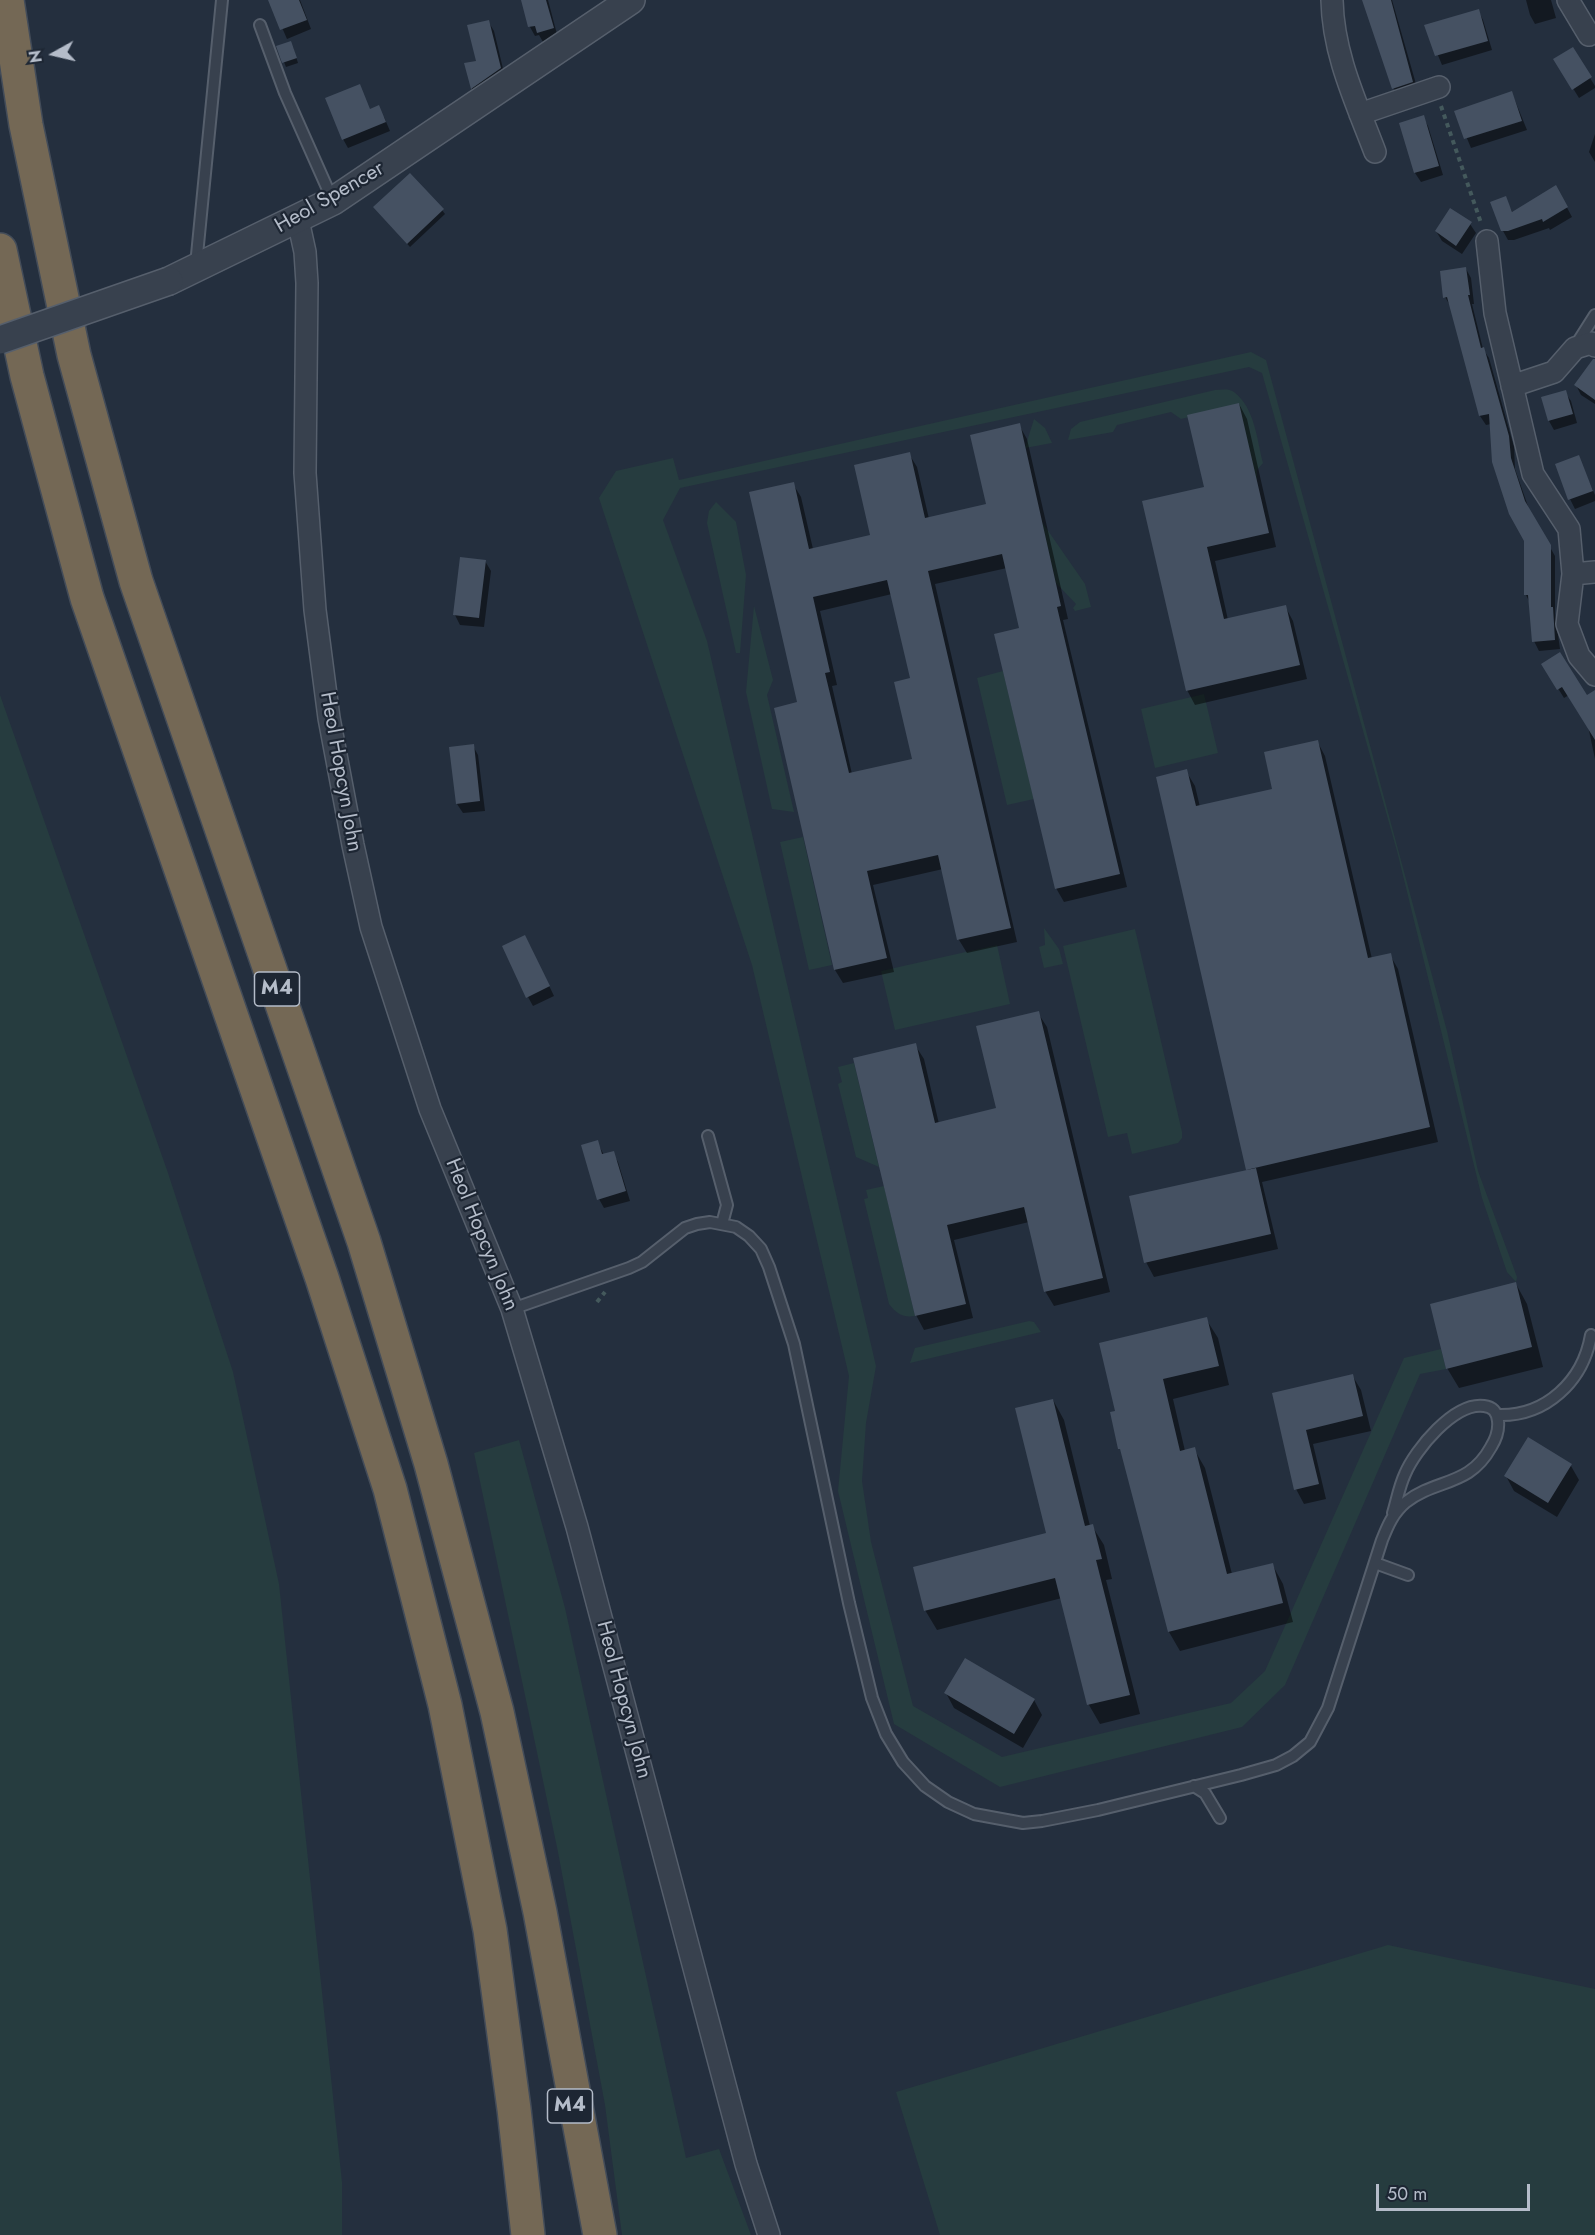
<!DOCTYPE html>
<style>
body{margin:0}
#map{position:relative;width:1595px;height:2235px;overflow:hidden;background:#242f3e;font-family:Jost,sans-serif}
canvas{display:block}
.north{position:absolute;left:24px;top:24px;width:60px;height:60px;-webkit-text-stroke:4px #1d2633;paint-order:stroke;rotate:262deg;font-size:16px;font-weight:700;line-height:24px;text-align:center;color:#b4bcc9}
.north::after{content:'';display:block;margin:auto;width:21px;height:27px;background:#b4bcc9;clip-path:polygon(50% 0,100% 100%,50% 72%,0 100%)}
.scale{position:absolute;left:1376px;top:2184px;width:154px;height:27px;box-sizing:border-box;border:3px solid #b4bcc9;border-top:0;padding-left:8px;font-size:18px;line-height:21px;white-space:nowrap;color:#b4bcc9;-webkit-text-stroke:4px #1d2633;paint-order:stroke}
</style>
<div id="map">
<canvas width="1595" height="2235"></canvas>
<div class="north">N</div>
<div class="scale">50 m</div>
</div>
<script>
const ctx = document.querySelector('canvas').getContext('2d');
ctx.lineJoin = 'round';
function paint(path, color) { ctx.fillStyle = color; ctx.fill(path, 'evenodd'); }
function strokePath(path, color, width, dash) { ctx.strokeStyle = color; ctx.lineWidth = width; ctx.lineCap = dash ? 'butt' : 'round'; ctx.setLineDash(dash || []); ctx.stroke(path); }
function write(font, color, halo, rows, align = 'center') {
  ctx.font = font + ' Jost,sans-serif'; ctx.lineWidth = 4.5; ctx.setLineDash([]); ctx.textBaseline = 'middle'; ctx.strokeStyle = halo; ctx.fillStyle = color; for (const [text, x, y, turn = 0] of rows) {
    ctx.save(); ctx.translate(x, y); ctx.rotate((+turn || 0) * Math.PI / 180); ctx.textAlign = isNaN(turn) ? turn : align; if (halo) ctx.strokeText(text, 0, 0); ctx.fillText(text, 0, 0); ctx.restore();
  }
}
const green = new Path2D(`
 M1251 352 1266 360 1447 1031 1478 1171 1517 1277 1516 1282 1507 1272 1482 1198 1397 851 1262 373 1249 367 680 488 663 520 707 641 876 1366 866 1423 862 1481 871 1542 913 1706 1002 1757 1231 1703 1265 1671 1404 1358 1441 1349 1446 1369 1420 1374 1285 1685 1242 1727 1000 1787 894 1724 838 1491 849 1376 752 965 599 498 616 471 673 458 679 480Z
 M1215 390C1221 390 1228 388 1234 392 1255 408 1257 440 1263 463L1257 470V504L1234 406 1181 419 1171 412 1117 425 1113 432 1068 440 1071 429 1080 422Z
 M1034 419 1045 428 1052 443 1025 448Z
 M716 502 736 522 746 575 740 653H736L707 523 709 511Z
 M1042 522 1085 584 1091 607 1075 611 1073 608 1076 604 1056 583Z
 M754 606 773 680 767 695 794 812 772 809 746 692Z
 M1003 671 1034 799 1007 805 977 678Z
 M1204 694 1218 753 1155 768 1141 709Z
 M0 695 168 1173 233 1372 279 1584 342 2182V2235H0Z
 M803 837 832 965 809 970 780 842Z
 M1044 928 1059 949 1063 964 1044 968 1039 947 1045 945Z
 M1135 929 1182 1132V1138L1178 1143 1132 1154 1127 1133 1108 1137 1063 946Z
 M997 945 1010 1004 895 1030 881 971Z
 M854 1063 879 1167 856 1157 838 1084 842 1082 838 1067Z
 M884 1186 915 1316C902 1318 896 1313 889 1304L864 1199 868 1198 866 1190Z
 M1029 1321 1034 1322 1041 1332 910 1363 915 1348Z
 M519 1440 565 1608 686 2158 719 2149 751 2235H622L605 2105 558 1852 474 1453Z
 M1388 1945 1595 1989V2235H940L896 2092Z`);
const shadow = new Path2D(`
 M270 0H300L311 29 287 39Z
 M522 0H548L558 38 543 42 539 35 535 36 530 27Z
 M1364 0H1392L1418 91 1399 98 1394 89Z
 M1526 0H1551L1556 18 1535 24 1530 15Z
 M1478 10 1483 20 1492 50 1442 65 1426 26Z
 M488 21 494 31 505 77 477 97 472 89 466 64 478 62Z
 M278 47H293L298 63 286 67Z
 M1572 49 1595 86V88L1579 98 1555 59Z
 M1512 93 1527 130 1471 148 1456 112Z
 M370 110 384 117 390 131 348 148 343 139Z
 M1423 117 1428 126 1443 175 1421 182 1415 173 1401 124Z
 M1595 134V162L1589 152Z
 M1556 187 1572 217 1550 230 1549 228 1514 240H1508L1503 231 1505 198 1513 213Z
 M442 210 445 214 410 247 378 211Z
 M1470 224 1476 233 1462 254 1442 241 1436 231Z
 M1466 269 1471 278 1474 304H1472L1483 349 1489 358 1514 447 1515 469 1530 512 1555 556V614L1560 649 1539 651 1534 641 1530 603 1526 595V540L1491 424 1486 425 1480 416 1451 307 1445 297Z
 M1595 366V404L1581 395 1576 385Z
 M1565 392 1571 401 1577 423 1554 430 1549 421Z
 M1239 404 1247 419 1276 547 1215 561 1228 620 1285 606 1293 621 1307 679 1195 705 1187 690 1205 488Z
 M1019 425 1027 439 1068 619 1063 620 1127 887 1064 902 1056 888 1021 629 1007 568 935 584 1017 942 967 953 959 940 943 869 873 885 894 972 843 983 835 970 776 709 799 703 793 484 801 497 813 549 872 536 909 454 917 467 929 519 988 505ZM892 594 911 679 914 760 852 774 832 686 837 685 820 611Z
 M1578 457 1595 495V501L1575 509 1570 499Z
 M485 561 491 571 484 627 460 625 455 615Z
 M1543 664 1595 702V759L1588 726 1569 695 1564 698Z
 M1317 741 1325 756 1372 959 1390 955 1398 969 1438 1142 1262 1182 1278 1249 1154 1277 1146 1262 1248 1171 1186 771 1195 786 1200 807 1274 790Z
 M473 746 478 755 485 811 463 813 457 804Z
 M530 946 554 996 533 1006 528 997Z
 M1038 1013 1047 1027 1110 1292 1054 1306 1045 1291 1029 1222 954 1240 973 1318 924 1330 916 1315 915 1045 924 1059 939 1124 998 1109Z
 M597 1142 604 1155 613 1153 618 1162 630 1201 604 1208 599 1199Z
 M1516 1284 1527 1304 1543 1367 1459 1388 1447 1368Z
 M1206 1319 1218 1338 1229 1385 1173 1399 1185 1451 1194 1449 1205 1468 1232 1574 1272 1564 1283 1584 1293 1622 1180 1651 1169 1632 1124 1456 1120 1449 1117 1412Z
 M1352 1375 1361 1390 1371 1431 1313 1444 1326 1499 1304 1504 1296 1489 1274 1394Z
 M1053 1400 1064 1420 1090 1526H1092L1104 1545 1112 1579 1106 1580 1140 1714 1100 1724 1089 1705 1062 1598 937 1630 925 1610 1048 1534Z
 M1571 1466 1579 1480 1557 1517 1514 1491 1506 1476Z
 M946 1693 1034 1700 1042 1715 1023 1748 954 1708Z`);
const building = new Path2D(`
 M268 0H299L307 20 280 30Z
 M521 0H546L554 28 537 33 535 26 528 27Z
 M1362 0H1391L1413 82 1392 89Z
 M1479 9 1488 41 1435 56 1424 25Z
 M489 20 501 68 471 89 464 63 476 61 467 25Z
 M291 41 297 58 282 63 276 46Z
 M1573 47 1592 77 1572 90 1553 59Z
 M360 84 370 109 379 105 386 122 342 140 325 98Z
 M1512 91 1522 121 1464 139 1454 111Z
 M1424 115 1439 166 1414 173 1399 123Z
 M410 173 444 209 407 244 373 207Z
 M1556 185 1568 207 1543 222 1542 219 1508 231H1501L1490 202 1506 196 1512 212Z
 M1450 208 1472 222 1456 246 1435 231Z
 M1466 267 1470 295H1468L1481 348 1484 347 1509 436 1511 458 1525 501 1551 545V607H1553L1555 640 1532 642 1528 595H1524V541L1509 514 1492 462 1489 414 1479 416 1447 297 1443 298 1440 271Z
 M1593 359H1595V400L1574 385Z
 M1566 390 1573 414 1548 421 1541 397Z
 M1239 403 1269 533 1207 547 1224 619 1286 605 1300 665 1186 691 1142 501 1204 487 1187 415Z
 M1020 423 1061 606 1057 607 1120 874 1055 889 994 634 1019 628 1002 554 928 571 1011 928 957 940 938 855 867 871 887 958 834 970 774 708 797 702 749 492 794 482 809 549 870 535 854 465 910 452 925 518 986 504 970 435ZM887 580 910 678 894 682 912 759 849 773 825 673 830 672 813 597Z
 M1579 455 1593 491 1568 500 1555 464Z
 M460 557 486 560 479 618 453 615Z
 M1560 652 1587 695 1595 690V740L1562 687 1557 690 1541 664Z
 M1318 740 1368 958 1391 953 1430 1127 1246 1170 1156 777 1187 769 1196 806 1272 789 1264 752Z
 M474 744 480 801 456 804 449 747Z
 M525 935 550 986 526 998 502 946Z
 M1039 1011 1103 1278 1044 1292 1024 1207 947 1225 966 1304 915 1316 853 1058 916 1043 935 1123 996 1108 976 1026Z
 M598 1140 602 1154 614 1151 626 1191 597 1200 581 1145Z
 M1256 1168 1271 1234 1144 1263 1129 1196Z
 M1516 1282 1532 1347 1446 1369 1430 1304Z
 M1207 1317 1219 1366 1163 1379 1180 1451 1195 1447 1227 1574 1273 1563 1283 1603 1168 1632 1120 1449H1118L1110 1412 1115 1411 1099 1343Z
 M1353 1374 1363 1416 1306 1430 1319 1484 1294 1490 1272 1393Z
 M1053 1399 1085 1526 1093 1524 1102 1559 1096 1560 1130 1695 1087 1705 1055 1578 924 1611 913 1567 1046 1533 1015 1408Z
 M1528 1437 1572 1464 1548 1503 1504 1476Z
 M965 1658 1035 1699 1014 1734 944 1693Z`);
const path = new Path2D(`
 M1441 106 1481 223
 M597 1302 605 1292`);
const service = new Path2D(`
 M260 25 285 93 333 201
 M196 265 222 0
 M1576 345 1595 315
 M708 1136 727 1205 722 1224
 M512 1309 629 1268 642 1262 685 1228 697 1224 710 1222 736 1227 749 1236 761 1249 769 1267 794 1344 849 1603 872 1698 886 1734 903 1762 925 1786 948 1802 974 1814 1023 1823 1042 1821 1098 1810 1241 1775 1276 1765 1293 1756 1310 1742 1328 1708 1382 1540C1388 1525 1393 1513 1406 1502 1437 1478 1469 1487 1491 1447 1496 1439 1499 1430 1498 1421 1497 1412 1493 1407 1484 1406 1454 1402 1415 1450 1405 1474 1399 1487 1397 1500 1393 1513
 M1497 1415C1546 1417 1583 1381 1591 1335
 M1375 1563 1408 1575
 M1194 1786 1205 1793 1220 1818`);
const minor = new Path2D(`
 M1332 0C1333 54 1356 102 1375 152
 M1568 0 1589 35
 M1360 114 1439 87
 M298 220 305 252 307 283 305 473 315 610 329 718 353 845 371 927 430 1109 512 1309 577 1527 746 2164 769 2235
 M1487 241 1495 313 1533 474 1569 529 1573 574 1567 624 1579 656 1595 675
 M1512 386 1554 372 1575 348 1591 343 1595 346
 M1573 574 1595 572`);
const tertiary = new Path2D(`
 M169 281 333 201 631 0`);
const motorway = new Path2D(`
 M7 0 26 125 74 355 136 581 364 1242 431 1464 497 1712 540 1912 600 2235
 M0 250 27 376 87 598 322 1278 390 1489 445 1705 490 1930 514 2109 528 2235`);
const tertiaryBridge = new Path2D(`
 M0 340 169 281`);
const shields = [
 [277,989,45],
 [570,2106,45]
];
const shieldNames = [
 ["M4",277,989],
 ["M4",570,2106]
];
const streetNames = [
 ["Heol Spencer",330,198,-30],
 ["Heol Hopcyn John",340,772,80],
 ["Heol Hopcyn John",481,1235,68],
 ["Heol Hopcyn John",623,1700,75]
];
paint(green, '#263c3f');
paint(shadow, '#0007');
paint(building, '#455162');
strokePath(service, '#565f6c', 14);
strokePath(minor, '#565f6c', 24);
strokePath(tertiary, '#565f6c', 30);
strokePath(motorway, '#434c59', 36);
strokePath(path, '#44595c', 4, [4.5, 4.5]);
strokePath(service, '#38414e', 10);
strokePath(minor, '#38414e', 21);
strokePath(tertiary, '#38414e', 27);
strokePath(motorway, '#746855', 33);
strokePath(tertiaryBridge, '#565f6c', 30, []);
strokePath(tertiaryBridge, '#38414e', 27);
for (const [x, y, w] of shields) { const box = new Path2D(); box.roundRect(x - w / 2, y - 17, w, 34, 4.5); ctx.fillStyle = '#1d2633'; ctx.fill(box); strokePath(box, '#b4bcc9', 1.5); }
write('bold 20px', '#b4bcc9', null, shieldNames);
write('21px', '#b4bcc9', '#1d2633', streetNames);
</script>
